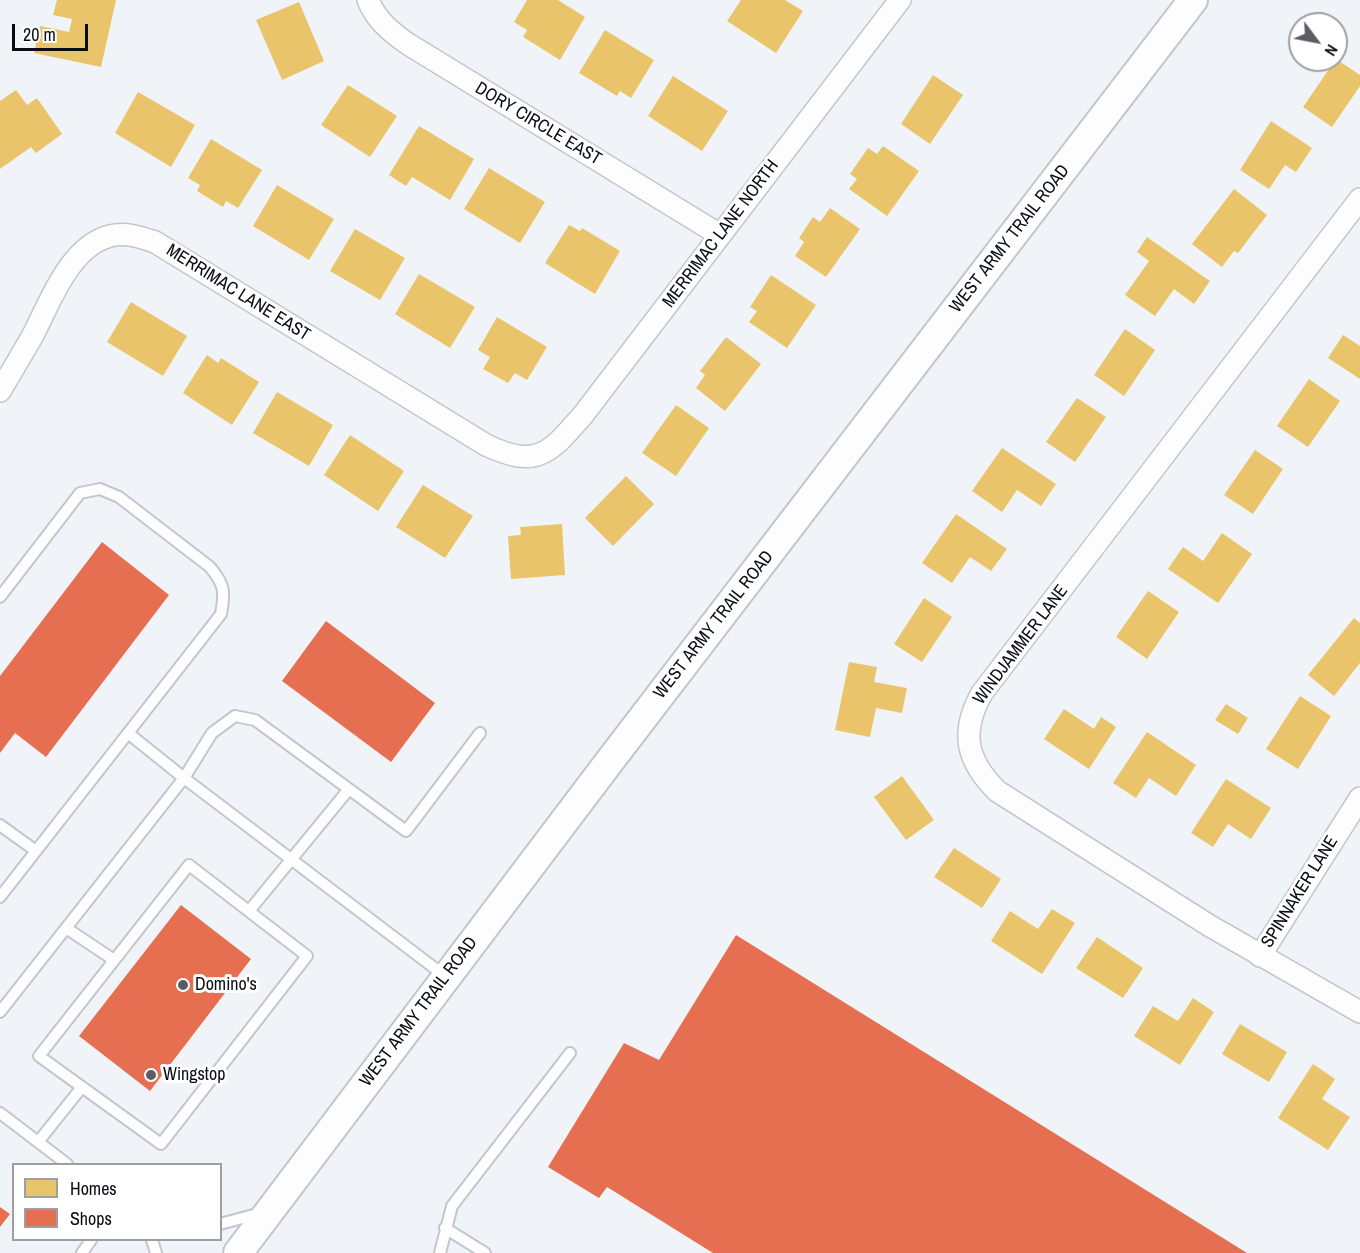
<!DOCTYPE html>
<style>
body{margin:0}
#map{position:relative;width:1360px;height:1253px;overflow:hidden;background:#f0f4f8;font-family:"Archivo Narrow",sans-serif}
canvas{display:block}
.legend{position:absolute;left:12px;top:1163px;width:210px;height:78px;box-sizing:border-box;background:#fff;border:2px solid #9d9fa1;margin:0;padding:8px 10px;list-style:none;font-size:18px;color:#090e14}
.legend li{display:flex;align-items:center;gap:12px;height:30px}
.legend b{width:30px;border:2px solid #9d9fa1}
.north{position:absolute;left:1288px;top:12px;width:60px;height:60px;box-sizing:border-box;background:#fff;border:2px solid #9d9fa1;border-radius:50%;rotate:122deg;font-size:16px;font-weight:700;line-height:24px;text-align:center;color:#090e14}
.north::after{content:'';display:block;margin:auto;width:21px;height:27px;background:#5a5e64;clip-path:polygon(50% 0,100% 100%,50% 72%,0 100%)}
.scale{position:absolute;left:12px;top:24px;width:76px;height:27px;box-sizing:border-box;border:3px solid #090e14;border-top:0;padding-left:8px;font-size:18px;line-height:21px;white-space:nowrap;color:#090e14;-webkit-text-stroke:4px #fff;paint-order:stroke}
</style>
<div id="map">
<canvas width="1360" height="1253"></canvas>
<ul class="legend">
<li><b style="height:16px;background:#e9c46a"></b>Homes</li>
<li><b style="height:16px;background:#e76f51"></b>Shops</li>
</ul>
<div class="north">N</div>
<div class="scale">20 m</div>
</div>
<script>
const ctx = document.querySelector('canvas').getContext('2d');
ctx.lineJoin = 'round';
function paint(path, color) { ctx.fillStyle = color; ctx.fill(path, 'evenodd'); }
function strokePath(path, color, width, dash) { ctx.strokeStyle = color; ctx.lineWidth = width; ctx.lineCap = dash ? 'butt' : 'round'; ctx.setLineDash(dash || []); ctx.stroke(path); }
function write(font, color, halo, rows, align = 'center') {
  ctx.font = font + ' "Archivo Narrow",sans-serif'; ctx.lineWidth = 6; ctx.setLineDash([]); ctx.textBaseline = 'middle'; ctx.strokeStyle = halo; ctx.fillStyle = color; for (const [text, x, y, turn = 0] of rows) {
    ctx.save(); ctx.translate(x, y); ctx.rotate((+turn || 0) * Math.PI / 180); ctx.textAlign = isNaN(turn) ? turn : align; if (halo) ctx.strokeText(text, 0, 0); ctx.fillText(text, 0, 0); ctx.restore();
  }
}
const homes = new Path2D(`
 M57 0H116L101 67 34 53 40 26 69 32 72 19 53 15Z
 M527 0H558L585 17 560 60 523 37 527 30 514 22Z
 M741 0H785L803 11 776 53 727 21Z
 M299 2 324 61 282 80 256 20Z
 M605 30 654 60 631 98 620 91 617 96 579 73Z
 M1336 59 1360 75V86L1332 127 1303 107Z
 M933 75 963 95 930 144 901 124Z
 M673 76 728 111 702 151 648 116Z
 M348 85 397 116 370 157 321 125Z
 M16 90 27 105 37 98 62 134 36 153 31 147 0 169V101Z
 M138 92 195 125 171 167 115 133Z
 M1271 121 1312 148 1296 172 1285 165 1269 189 1240 170Z
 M419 126 474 159 450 200 412 177 406 186 389 175Z
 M211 139 262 170 238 208 226 201 223 207 197 191 200 185 188 178Z
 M883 146 919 171 887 216 849 189 857 179 850 174 868 148 877 154Z
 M489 168 545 202 520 243 464 209Z
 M277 185 334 219 309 260 253 226Z
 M1234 189 1267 215 1238 253 1234 251 1222 267 1192 244Z
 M830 208 860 229 826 277 795 256 804 242 799 238 813 217 820 222Z
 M569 225 580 231 582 228 620 251 595 294 545 263Z
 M355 229 405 258 380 300 330 271Z
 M1147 237 1210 281 1194 304 1174 289 1155 316 1125 295 1149 261 1137 252Z
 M419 274 475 307 450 348 395 314Z
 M771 275 816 305 787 348 749 322 757 311 750 307Z
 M131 302 187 336 163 376 107 342Z
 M497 317 547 347 527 380 515 373 508 383 483 369 490 357 478 350Z
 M1125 329 1155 350 1124 396 1094 375Z
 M1343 335 1360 346V379L1328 358Z
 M726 337 761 364 725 411 696 388 705 375 700 371Z
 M207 355 218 363 221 358 259 382 232 425 183 393Z
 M1309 379 1340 401 1308 447 1277 426Z
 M277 392 333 425 309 466 253 433Z
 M1077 398 1106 417 1075 462 1046 442Z
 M676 405 709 428 676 476 642 453Z
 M350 435 404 471 378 511 324 475Z
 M1002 448 1056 484 1041 506 1017 490 1002 512 972 491Z
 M1255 450 1283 469 1253 514 1224 495Z
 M626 476 654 504 613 546 585 518Z
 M423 485 473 516 445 558 396 527Z
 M956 514 1007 549 991 571 970 557 952 583 922 563Z
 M562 524 565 575 511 579 508 536 521 535 520 527Z
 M1222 533 1252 554 1218 603 1168 569 1183 547 1203 561Z
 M1148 591 1179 612 1147 659 1116 637Z
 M924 598 952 617 922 662 894 644Z
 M1354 618 1360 623V663L1334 696 1308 675Z
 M849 662 877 667 874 682 907 688 902 713 876 708 870 737 835 730Z
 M1300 696 1331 716 1298 769 1266 749Z
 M1226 704 1248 718 1238 734 1215 720Z
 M1064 709 1094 729 1101 717 1116 727 1089 769 1044 739Z
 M1147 732 1196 765 1176 796 1149 778 1136 798 1113 783Z
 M902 776 934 820 906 840 874 797Z
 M1226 779 1271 808 1251 839 1228 824 1213 847 1191 833Z
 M954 848 1001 879 982 908 934 877Z
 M1052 909 1075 923 1042 974 991 941 1010 911 1038 929Z
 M1097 937 1143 968 1123 998 1076 968Z
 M1193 998 1214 1012 1180 1065 1134 1036 1153 1006 1178 1021Z
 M1240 1024 1287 1052 1269 1082 1222 1054Z
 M1313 1064 1335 1079 1322 1099 1350 1117 1328 1150 1278 1118Z`);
const shops = new Path2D(`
 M102 542 169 595 46 757 15 733 0 753V676Z
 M326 621 435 703 391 762 282 681Z
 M181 905 251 959 150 1091 79 1036Z
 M736 935 1247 1253H713L607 1187 599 1198 548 1167 624 1043 659 1060Z
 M0 1207 10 1214 0 1227Z`);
const lane = new Path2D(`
 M0 597 80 493 100 489 119 497 210 567C225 585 225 592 221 614L0 897
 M128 733 184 778 212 733 235 716 255 720 406 831 480 733
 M0 825 36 851
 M189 865 307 956 161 1144 39 1056Z
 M249 911 349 789
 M66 928 114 960
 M0 1012 184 778 445 976
 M0 1113 67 1164
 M38 1142 82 1087
 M220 1224 261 1213
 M445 1228 485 1253
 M152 1240 156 1253
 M82 1253 91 1240
 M440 1253 452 1206 570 1053`);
const street = new Path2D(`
 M368 0C376 20 391 32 408 44L720 235
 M1360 199 982 693C960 732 966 760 997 791L1210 926 1360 1012
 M0 391C11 373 22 354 33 335 50 302 70 246 110 236 126 232 140 237 155 242L486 445C537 469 549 454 583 415L900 0
 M1260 956 1360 798`);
const secondary = new Path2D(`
 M238 1253 609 762 1193 0`);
const markers = [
 [183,985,6,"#5a5e64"],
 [151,1075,6,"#5a5e64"]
];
const streetNames = [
 ["DORY CIRCLE EAST",538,124,31],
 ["MERRIMAC LANE NORTH",721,234,-53],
 ["WEST ARMY TRAIL ROAD",1010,239,-52],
 ["MERRIMAC LANE EAST",238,293,32],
 ["WEST ARMY TRAIL ROAD",714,625,-52],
 ["WINDJAMMER LANE",1021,645,-53],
 ["SPINNAKER LANE",1300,892,-58],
 ["WEST ARMY TRAIL ROAD",419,1012,-53]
];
const poiNames = [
 ["Domino's",195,985],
 ["Wingstop",163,1075]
];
paint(homes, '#e9c46a');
paint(shops, '#e76f51');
strokePath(lane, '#c2c7cc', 14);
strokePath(street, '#c2c7cc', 24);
strokePath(secondary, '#c2c7cc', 32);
strokePath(lane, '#fdfdfe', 10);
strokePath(street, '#fdfdfe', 21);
strokePath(secondary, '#fdfdfe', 28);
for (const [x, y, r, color] of markers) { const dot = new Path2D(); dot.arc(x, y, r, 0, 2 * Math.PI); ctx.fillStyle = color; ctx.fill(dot); strokePath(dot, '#fff', 2); }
write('18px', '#090e14', '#fff', streetNames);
write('18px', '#090e14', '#fff', poiNames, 'left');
</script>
